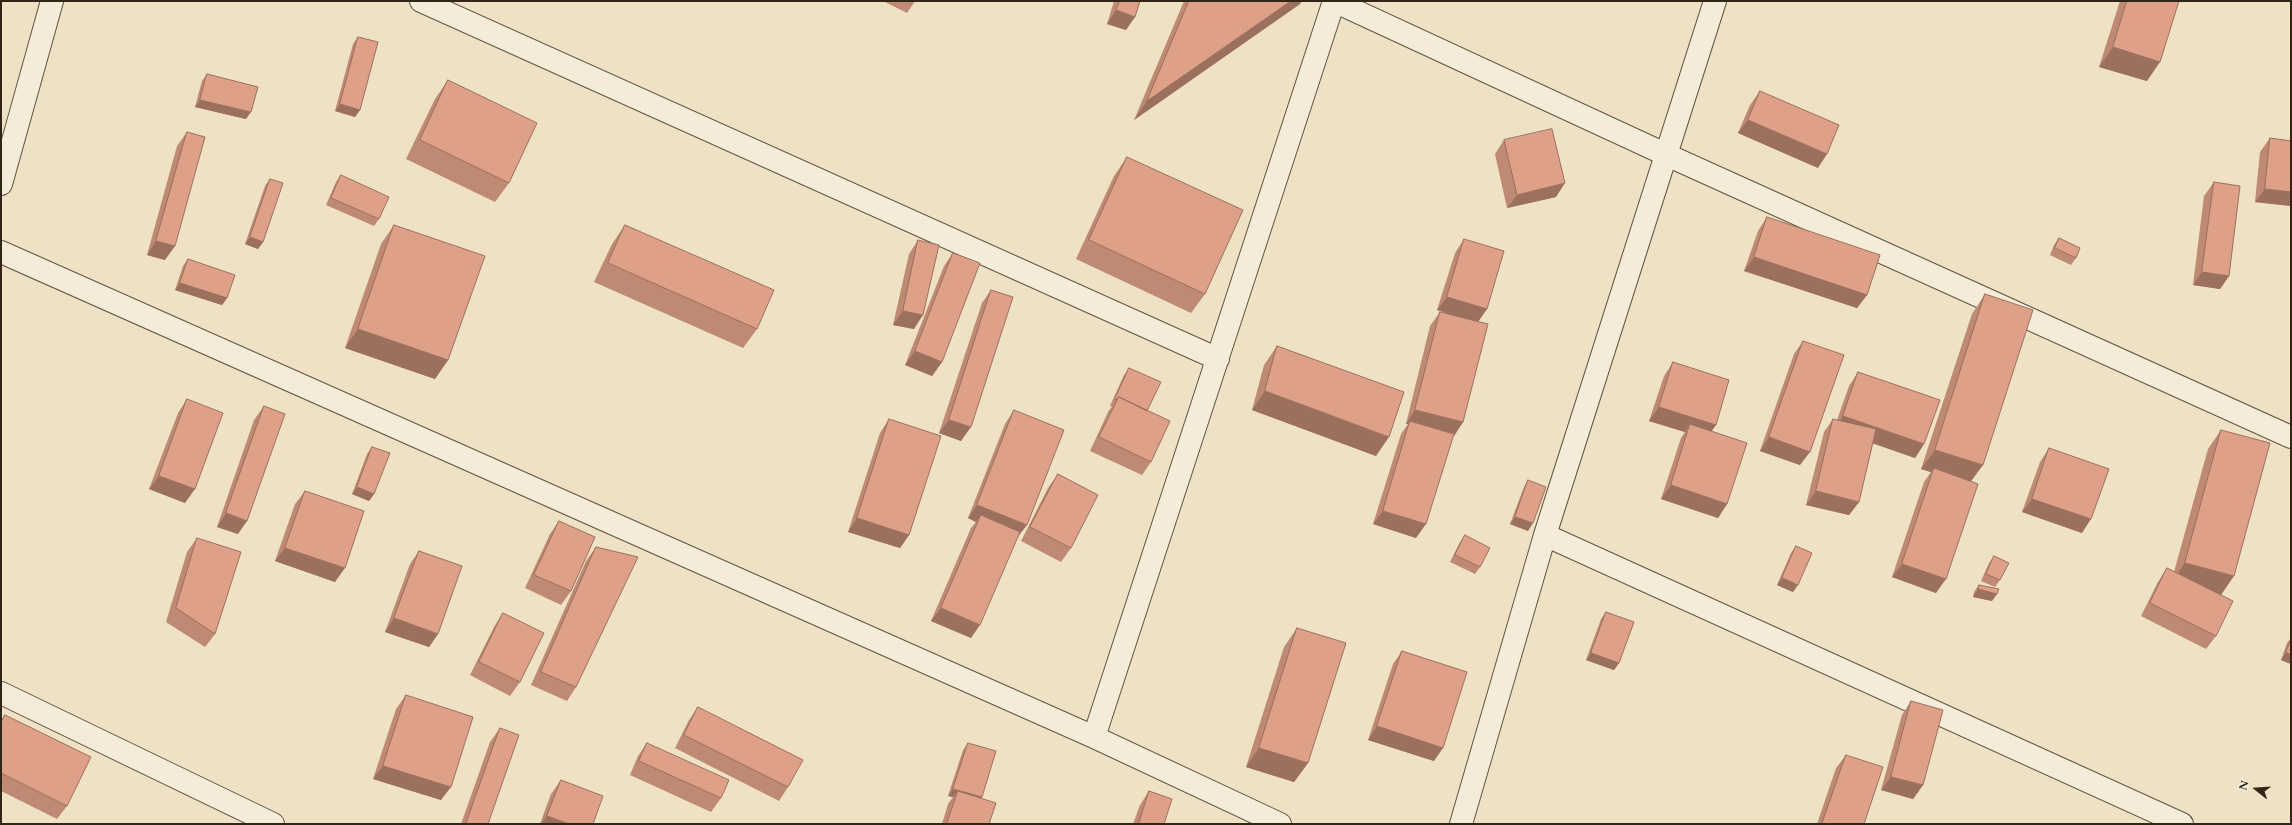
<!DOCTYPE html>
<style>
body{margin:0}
#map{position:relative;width:2292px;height:825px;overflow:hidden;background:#eee1c4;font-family:Cardo,serif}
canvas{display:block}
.frame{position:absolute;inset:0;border:2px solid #312515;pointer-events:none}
.north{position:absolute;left:2236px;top:769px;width:40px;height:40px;-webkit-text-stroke:3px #f4ecd9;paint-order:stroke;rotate:287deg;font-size:11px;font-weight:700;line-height:16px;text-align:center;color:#312515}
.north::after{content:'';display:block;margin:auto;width:14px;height:18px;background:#312515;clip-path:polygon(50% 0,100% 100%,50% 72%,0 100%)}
</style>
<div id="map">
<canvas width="2292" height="825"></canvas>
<div class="frame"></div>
<div class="north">N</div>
</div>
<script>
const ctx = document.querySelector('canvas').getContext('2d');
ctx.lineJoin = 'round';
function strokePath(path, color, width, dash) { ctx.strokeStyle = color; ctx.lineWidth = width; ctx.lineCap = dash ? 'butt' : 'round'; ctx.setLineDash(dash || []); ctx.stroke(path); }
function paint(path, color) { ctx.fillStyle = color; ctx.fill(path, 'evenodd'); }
const street = new Path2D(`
 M421 1 1218 359
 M1334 1 1667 155 2291 437
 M1 184 52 1
 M1 252 1094 737 1280 824
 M1545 535 2182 824
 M1 693 273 824
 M1094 737 1334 1
 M1461 824 1545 535 1715 1`);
const wall = new Path2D(`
 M883 1H915L907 13Z
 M1114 1H1140L1126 30 1107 24Z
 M1184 1H1302L1300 4 1134 120Z
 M2120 1H2179L2147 81 2099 67Z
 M358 37 360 110 355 117 335 111 353 44Z
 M207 74 246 119 195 107 202 81Z
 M448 80 509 183 495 202 406 159 435 99Z
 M1760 91 1818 168 1738 133 1750 105Z
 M187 132 165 260 147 255 177 146Z
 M2270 138 2291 141V206L2255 202 2260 152Z
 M1504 140 1556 197 1507 208 1495 154Z
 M1127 157 1205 294 1191 313 1076 259 1114 176Z
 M341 175 379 219 374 226 326 205 336 182Z
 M270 179 263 242 258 249 245 244 265 186Z
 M2214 182 2229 276 2220 289 2193 285 2204 196Z
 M1767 217 1867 295 1857 308 1744 271 1758 231Z
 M394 225 448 360 435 379 345 348 381 244Z
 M625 225 757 329 743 348 594 282 612 244Z
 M2059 238 2076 258 2071 265 2050 255 2054 245Z
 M1464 239 1487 309 1478 322 1463 422 1454 436H1453L1416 538 1373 524 1401 434 1408 424H1406L1430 326 1440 312 1459 317 1437 310 1455 253Z
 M918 240 914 329 893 325 909 254Z
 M953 253 942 362 932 376 905 365 944 266Z
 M188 259 227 298 222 305 175 290 183 266Z
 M991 290 961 441 939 433 982 303Z
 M1985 294 1971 481 1936 593 1892 577 1924 482 1931 472 1921 469 1972 314Z
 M1803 341 1800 465 1760 451 1794 354Z
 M1277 346 1376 456 1252 410 1264 365Z
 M1673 362 1716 425 1711 431 1727 504 1718 518 1661 499 1681 438 1685 432 1649 421 1664 376Z
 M1129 368 1147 411 1151 462 1142 475 1090 451 1109 410 1112 407 1110 406 1124 375Z
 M1858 372 1924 444 1915 458 1873 443 1859 502 1849 515 1806 505 1824 432 1833 419 1837 420 1849 386Z
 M187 399 185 503 149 489 178 413Z
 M264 406 238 534 217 527 254 420Z
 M1014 410 1017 538 971 638 931 621 971 528 976 522 968 518 1005 424Z
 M889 419 909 535 900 548 848 532 880 433Z
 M2221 430V595L2216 636 2206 649 2141 616 2158 582 2167 568 2174 572 2208 449Z
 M372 447 374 494 369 501 352 494 367 454Z
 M2049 448 2082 533 2022 512 2040 462Z
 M1058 474 1071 548 1061 562 1021 541 1048 488Z
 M1528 480V531L1510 524 1524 487Z
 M305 491 335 582 275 561 295 504Z
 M559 521 571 591 561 605 525 588 550 534Z
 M1465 535 1480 567 1475 574 1450 562 1460 542Z
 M197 538 215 634 205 647 166 622 187 552Z
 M1796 546 1793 592 1777 585 1791 553Z
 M596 547 576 687 567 701 531 685 586 561Z
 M419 551 438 634 429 647 385 632 410 564Z
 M1994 556 2000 580 1995 587 1981 581 1989 563Z
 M1979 585 1992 601 1973 597 1974 592Z
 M1606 612 1619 663 1614 670 1586 660 1601 619Z
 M503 613 520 682 510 696 470 675 494 627Z
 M1297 628 1308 763 1294 782 1246 767 1284 647Z
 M2291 638V664L2281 660 2287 643Z
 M1402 651 1434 761 1368 740 1393 664Z
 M406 695 441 800 373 779 396 709Z
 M1911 701 1923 785 1913 799 1881 790 1902 715Z
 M698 707 788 787 779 801 675 748 689 720Z
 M5 715 67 806 57 819 1 791V720Z
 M500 728 488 824H461L490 742Z
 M647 743 721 798 711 812 630 775 638 756Z
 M968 743 982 797 981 798 989 824H942L948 804 953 797 948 796 963 750Z
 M1846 755 1864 824H1817L1836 768Z
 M561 780 593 824H540L551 794Z
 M1149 791 1164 824H1133L1140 805Z`);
const shadedWall = new Path2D(`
 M1291 1H1302L1300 4 1134 120 1147 101Z
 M1116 10 1135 17 1126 30 1107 24Z
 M2113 47 2160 62 2147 81 2099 67Z
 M200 100 251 112 246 119 195 107Z
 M340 104 360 110 355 117 335 111Z
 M1748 120 1827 154 1818 168 1738 133Z
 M1565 183 1556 197 1507 208 1517 195Z
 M2265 189 2291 192V206L2255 202Z
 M250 237 263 242 258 249 245 244Z
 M156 241 175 246 165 260 147 255Z
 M1754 257 1867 295 1857 308 1744 271Z
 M2202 272 2229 276 2220 289 2193 285Z
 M180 283 227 298 222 305 175 290Z
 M1447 297 1487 309 1477 323 1437 310Z
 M903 311 923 315 914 329 893 325Z
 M358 329 448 360 435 379 345 348Z
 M915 351 942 362 932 376 905 365Z
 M1265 391 1389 437 1376 456 1252 410Z
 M1659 407 1716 425 1706 439 1690 424 1685 432 1649 421Z
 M1415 410 1463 422 1454 436 1409 425 1410 421 1408 424H1406Z
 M1843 416 1924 444 1915 458 1834 430Z
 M949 420 971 427 961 441 939 433Z
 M1769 437 1810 452 1800 465 1760 451Z
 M1935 450 1983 465 1969 484 1934 468 1931 472 1921 469Z
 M159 476 195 489 185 503 149 489Z
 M1671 485 1727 504 1718 518 1661 499Z
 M357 487 374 494 369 501 352 494Z
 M1816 491 1859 502 1849 515 1806 505Z
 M2032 499 2091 519 2082 533 2022 512Z
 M977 505 1027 525 1017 538 981 515 976 522 968 518Z
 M1383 511 1426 524 1416 538 1373 524Z
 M226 513 247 521 238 534 217 527Z
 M1515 517 1533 523 1528 531 1510 524Z
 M857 518 909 535 900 548 848 532Z
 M285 548 345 568 335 582 275 561Z
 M2185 563 2234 576 2221 595 2171 582Z
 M1902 564 1946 579 1936 593 1892 577Z
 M1782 578 1798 585 1793 592 1777 585Z
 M1978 589 1997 594 1992 601 1973 597Z
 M941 608 980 625 971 638 931 621Z
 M394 618 438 634 429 647 385 632Z
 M2286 652 2291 655V664L2281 660Z
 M1591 653 1619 663 1614 670 1586 660Z
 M1377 726 1443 748 1434 761 1368 740Z
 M1259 748 1308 763 1294 782 1246 767Z
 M383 766 451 787 441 800 373 779Z
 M1891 777 1923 785 1913 799 1881 790Z
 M953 789 982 797 977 804 958 791 953 797 948 796Z
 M547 816 569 824H541Z`);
const building = new Path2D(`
 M1120 1H1140L1135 17 1116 10Z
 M1189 1H1291L1147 101Z
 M2127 1H2179L2160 62 2113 47Z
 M358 37 378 42 360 110 340 104Z
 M207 74 258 87 251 112 200 100Z
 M448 80 537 123 509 183 420 140Z
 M1760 91 1839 125 1827 154 1748 120Z
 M1552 129 1565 183 1517 195 1504 140Z
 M187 132 205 137 175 246 156 241Z
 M2270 138 2291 141V192L2265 189Z
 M1127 157 1243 210 1205 294 1089 240Z
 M341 175 389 197 379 219 331 198Z
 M270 179 283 183 263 242 250 237Z
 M2214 182 2240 186 2229 276 2202 272Z
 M1767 217 1880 255 1867 295 1754 257Z
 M394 225 485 256 448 360 358 329Z
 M625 225 774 290 757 329 608 263Z
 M2059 238 2080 248 2076 258 2055 248Z
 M1464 239 1504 251 1487 309 1447 297Z
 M918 240 939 245 923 315 903 311Z
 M953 253 980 263 942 362 915 351Z
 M188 259 235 275 227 298 180 283Z
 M991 290 1013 297 971 427 949 420Z
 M1985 294 2033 310 1983 465 1935 450Z
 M1440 312 1488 324 1463 422 1415 410Z
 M1803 341 1844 355 1810 452 1769 437Z
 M1277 346 1404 392 1389 437 1265 391Z
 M1673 362 1729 380 1716 425 1659 407Z
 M1129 368 1161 382 1147 411 1119 397 1116 400 1115 399Z
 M1858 372 1940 400 1924 444 1843 416Z
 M1119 397 1170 421 1151 462 1099 437Z
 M187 399 223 413 195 489 159 476Z
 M264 406 285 414 247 521 226 513Z
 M1014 410 1064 430 1027 525 977 505Z
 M889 419 941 436 909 535 857 518Z
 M1833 419 1876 429 1859 502 1816 491Z
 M1410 421 1454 434 1426 524 1383 511Z
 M1690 424 1747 443 1727 504 1671 485Z
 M2221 430 2270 443 2234 576 2185 563Z
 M372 447 390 453 374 494 357 487Z
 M2049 448 2109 469 2091 519 2032 499Z
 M1934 468 1978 484 1946 579 1902 564Z
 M1058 474 1098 495 1071 548 1030 527Z
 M1528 480 1546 487 1533 523 1515 517Z
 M305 491 364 511 345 568 285 548Z
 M981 515 1020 532 980 625 941 608Z
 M559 521 595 537 571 591 534 575Z
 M1465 535 1490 548 1480 567 1455 555Z
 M197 538 241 552 215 634 176 608Z
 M1796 546 1812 553 1798 585 1782 578Z
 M596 547 638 557 576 687 541 672Z
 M419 551 462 566 438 634 394 618Z
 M1994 556 2009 563 2000 580 1986 574Z
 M2167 568 2233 601 2216 636 2150 603Z
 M1979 585 1999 589 1997 594 1978 589Z
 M1606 612 1634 622 1619 663 1591 653Z
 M503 613 544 633 520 682 479 662Z
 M1297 628 1346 643 1308 763 1259 748Z
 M2291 640V655L2286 652Z
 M1402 651 1467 672 1443 748 1377 726Z
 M406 695 473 717 451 787 383 766Z
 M1911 701 1943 710 1923 785 1891 777Z
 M698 707 803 760 788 787 684 735Z
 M5 715 91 757 67 806 1 773V723Z
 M500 728 519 735 488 824H466Z
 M647 743 729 780 721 798 639 761Z
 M968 743 996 751 982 797 953 789Z
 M1846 755 1883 767 1864 824H1822Z
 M561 780 603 796 593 824H569L547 816Z
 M958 791 996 803 989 824H947Z
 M1149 791 1172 799 1164 824H1139Z`);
strokePath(street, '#605441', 24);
strokePath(street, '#f4ecd9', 22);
paint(wall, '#bf8a73');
paint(shadedWall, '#9b705e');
paint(building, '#dea086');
strokePath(building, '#9b705e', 1);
</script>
